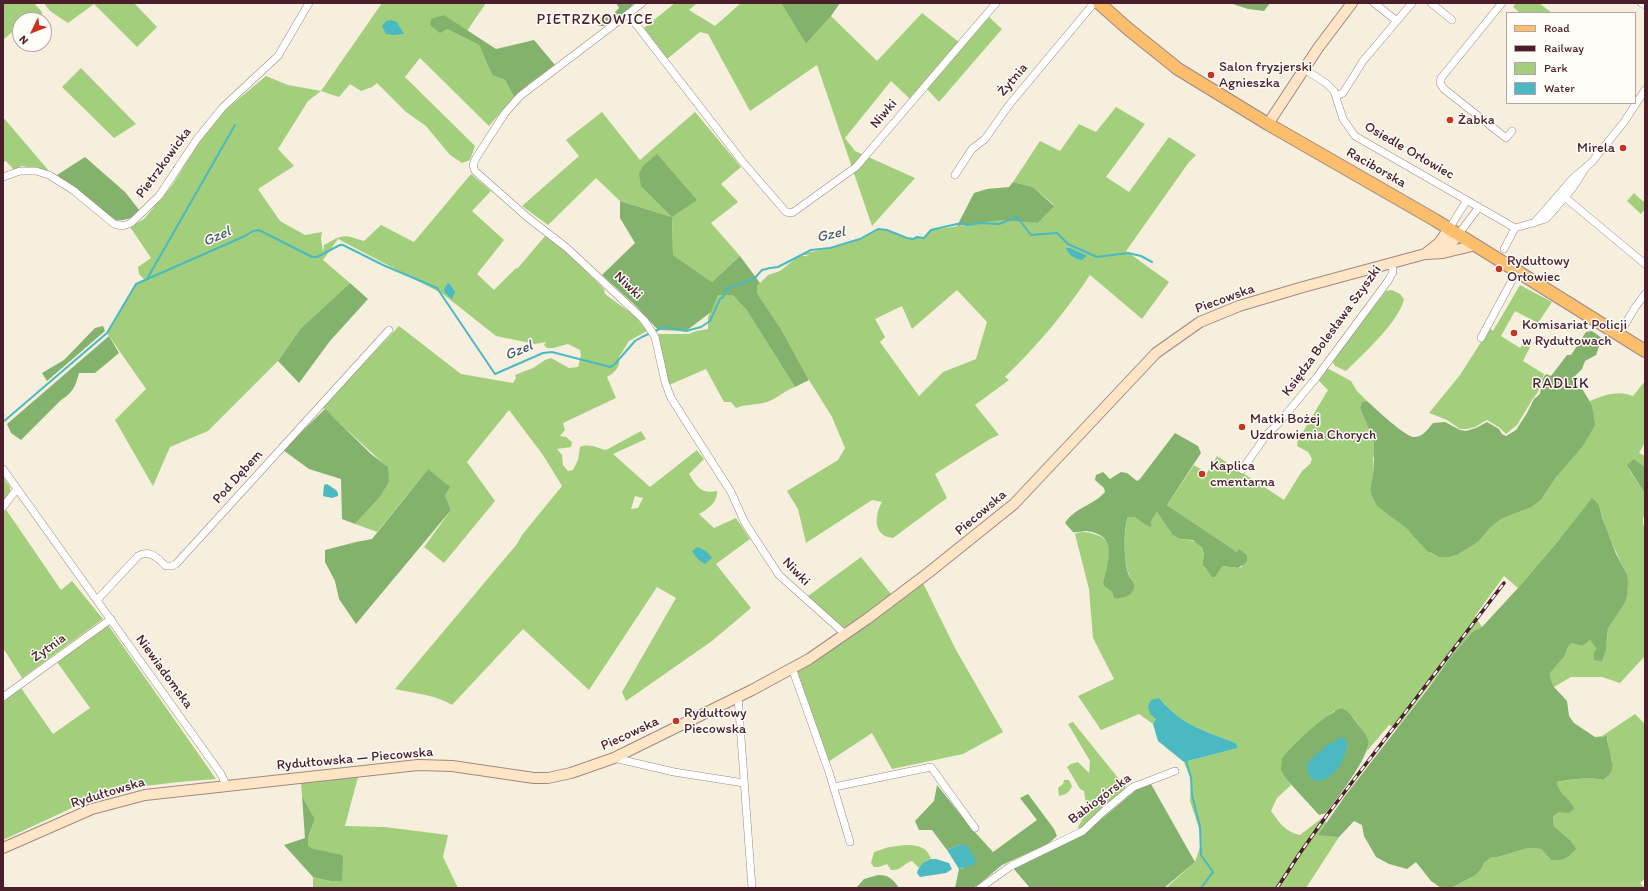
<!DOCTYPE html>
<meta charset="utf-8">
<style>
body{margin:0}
#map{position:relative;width:1648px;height:891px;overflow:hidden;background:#f6efdd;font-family:Itim,sans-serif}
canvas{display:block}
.frame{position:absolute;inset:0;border:4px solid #4a1f2b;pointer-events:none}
.legend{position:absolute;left:1506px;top:12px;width:130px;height:92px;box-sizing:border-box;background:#fdfcf7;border:1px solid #b5a4a5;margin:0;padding:5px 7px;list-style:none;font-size:12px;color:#4a1f2b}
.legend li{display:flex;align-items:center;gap:8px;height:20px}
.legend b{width:20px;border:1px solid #b5a4a5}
.north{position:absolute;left:12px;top:12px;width:40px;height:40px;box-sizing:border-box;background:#fdfcf7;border:1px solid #b5a4a5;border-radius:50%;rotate:227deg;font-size:11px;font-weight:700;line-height:16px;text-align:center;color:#4a1f2b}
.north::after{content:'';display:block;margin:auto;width:14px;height:18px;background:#c8321e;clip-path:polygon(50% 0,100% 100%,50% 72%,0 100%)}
</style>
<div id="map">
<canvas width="1648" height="891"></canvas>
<div class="frame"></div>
<ul class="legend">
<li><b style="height:5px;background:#fabe6d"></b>Road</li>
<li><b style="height:5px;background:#4a1f2b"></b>Railway</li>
<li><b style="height:11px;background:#a3cf7c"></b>Park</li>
<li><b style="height:11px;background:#4ab9c1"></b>Water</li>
</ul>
<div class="north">N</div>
</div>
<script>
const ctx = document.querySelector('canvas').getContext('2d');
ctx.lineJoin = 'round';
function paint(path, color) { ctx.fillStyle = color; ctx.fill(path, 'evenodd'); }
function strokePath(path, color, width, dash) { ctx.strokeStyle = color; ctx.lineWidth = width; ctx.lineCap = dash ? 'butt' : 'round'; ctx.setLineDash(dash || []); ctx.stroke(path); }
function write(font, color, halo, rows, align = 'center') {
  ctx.font = font + ' Itim,sans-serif'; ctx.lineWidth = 3; ctx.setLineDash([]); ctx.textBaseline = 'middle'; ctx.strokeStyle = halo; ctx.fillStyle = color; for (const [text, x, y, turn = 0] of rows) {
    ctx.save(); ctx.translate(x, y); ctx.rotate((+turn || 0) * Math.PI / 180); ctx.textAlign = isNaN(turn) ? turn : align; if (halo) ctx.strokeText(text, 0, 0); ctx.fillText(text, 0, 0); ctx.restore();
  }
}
const green = new Path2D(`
 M3 3H34L42 12V17L39 20H20V38L19 39 12 32 3 40Z
 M44 3H134L157 27 137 47 94 4 68 23 50 11Z
 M382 3H486L467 31 444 15 447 29 479 45 492 75 505 80 514 97 489 126 420 58 405 77 475 146 470 160 462 163 450 155 426 126 406 112 377 83 372 87 361 91 350 84 339 97 321 91 308 101 278 149 294 166 258 189 280 221 305 235 322 232 321 238 323 252 324 245C344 234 342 234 364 241L381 225 414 242 471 174 491 191 472 211 504 240 477 274 494 290 516 268 517 269 546 235 576 261 604 289 605 294 635 316 647 331 629 341 619 357C621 366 615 373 607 377L616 398 563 423 565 430 560 436 566 437 572 442 571 447 557 449 562 455 563 465 568 471 573 470 578 460 580 447C590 443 597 448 606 450L641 431 646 439 613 454 650 487 697 450 704 459 689 474C697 487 701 494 717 491 718 502 707 510 699 514L714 528 736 518 750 539 716 564 751 608 712 641 626 701 622 692 676 598 657 587 589 690 523 629 452 705C436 695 413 693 395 689L517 544 522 535 562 486 543 455 509 410 467 462 495 501 444 563 424 547 451 510 445 495 428 469 377 532 355 524 380 497 389 482 385 465 322 407 399 326 461 374 513 383 516 378 515 375 533 368 545 360 551 358 569 368 578 367 581 355 580 350 568 344 553 348H547L544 345 546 342 535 344 496 336 443 294 338 239 323 260 350 283 301 328 278 361 208 431 170 447 153 486 115 420 146 389 107 333 136 284 145 280 139 274 138 267 151 258 130 227 144 219 173 184 197 145 223 112 266 76 288 85 321 91ZM635 496 643 498 638 508 631 509Z
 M675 3H697L689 10 715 26 741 3H781L806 44 831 16 877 61 922 13 964 46 989 17 1002 29 939 102 926 88 910 99 891 81 845 138 855 151 915 178 872 226 817 65 750 111 708 34 700 32 667 59 644 28Z
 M1516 3H1539L1552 13H1520L1513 7Z
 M81 68 136 124 114 138 62 87Z
 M1116 107 1145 124 1106 177 1129 192 1169 137 1196 155 1189 162 1126 251 1169 282 1142 319 1090 275C1065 313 1037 346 1005 377L1009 380 975 405 999 435 990 439 935 474 947 498 893 538C873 536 874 516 882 502L872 500 806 543 798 509 787 491 838 460 845 448 832 417 809 380 781 329 757 293V286L768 275 780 271 799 256H810L801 254C822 249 859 245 874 230H887L907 238H924L931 230 1009 219 1038 223 1054 205 1033 187 1013 182 1040 141 1060 151 1079 124 1096 132ZM957 290 987 322 976 359 943 372 919 396 880 342 885 337 875 319 902 306 912 329Z
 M602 112 640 160 695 112 741 167 721 184 738 202 711 223 740 256 712 282 673 255 672 217 620 201 596 178 548 225 522 206 579 156 566 140Z
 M3 117 49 171 22 166 14 170 6 161 3 162Z
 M1634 193 1645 203V209L1641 214 1627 201Z
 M1520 285 1552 302 1538 323 1515 311 1501 336 1520 348 1524 343 1530 347 1523 361 1544 374 1538 392 1532 400 1517 425 1506 434 1500 428 1487 420 1475 427 1467 429H1460L1447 420 1429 413 1460 375 1490 328 1493 331Z
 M1392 290 1400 294 1404 299C1399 322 1363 354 1346 371L1335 366 1333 362 1339 352 1386 291Z
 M718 295H733L743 304 795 387C785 390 777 399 767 402 756 405 746 404 736 408L731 402H724L706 369 669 385 658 334H689L696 331 708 329V317Z
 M1327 368 1351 381 1357 391 1367 401 1362 402 1360 408 1374 440 1375 454 1373 458 1374 468 1370 490 1377 505 1406 528 1430 553 1439 557H1450L1457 555 1478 542 1490 528 1501 519 1532 507 1541 500 1594 421 1592 405 1590 401C1604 395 1619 390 1633 396L1645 381V442L1639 453 1645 456V467L1634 459 1629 469 1645 494V515L1643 518V525L1645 527V656L1620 683 1602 677H1571L1554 687 1551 680 1550 673 1564 657 1568 647 1572 643 1590 640 1604 655 1607 642 1608 628 1613 619 1627 574C1615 552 1605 529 1599 505L1559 540 1518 588 1504 576 1475 616 1482 627 1472 632 1450 658 1397 728 1389 725 1367 751 1368 739 1353 717 1334 711 1320 722 1282 758 1287 780 1291 785 1277 798 1271 811C1279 822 1285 832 1300 835L1322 818 1339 837 1306 888H1170L1168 886 1195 862 1200 847V831L1190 801 1191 780 1184 762 1238 748 1236 743C1205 731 1181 726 1159 698L1156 719 1153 724 1139 714 1101 730 1078 696 1114 679 1093 638 1089 589 1075 534C1083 531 1087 532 1094 534 1118 540 1108 565 1103 582L1104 586 1112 592 1114 598 1132 580C1123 568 1123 532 1128 517H1135L1152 523V519L1157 512C1164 520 1169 531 1178 538 1185 542 1195 536 1202 549 1209 560 1195 571 1218 573L1223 566 1238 568 1242 567 1237 552 1167 505 1194 465 1207 473 1217 456 1284 500 1302 471 1310 464 1312 459 1308 452 1297 446 1298 440 1328 390 1319 381Z
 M3 477 10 487V493L3 501Z
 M5 508 61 590 72 581 103 619 22 678 3 648V510Z
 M861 557 891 594 923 583 955 648 1003 732 963 754 892 769 872 733 828 762 792 668 841 631 808 596Z
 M106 622 216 779 179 782 120 789 74 807 3 840V701L21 688 53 734 90 708 57 662 89 638Z
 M1635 714 1645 724V879L1640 883 1645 888H1451L1476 875 1482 868 1484 863 1492 857H1498L1528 848 1541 849 1551 860 1570 840 1554 826 1553 816 1560 812 1565 797 1558 790 1557 782C1572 779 1590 777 1605 780L1612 761 1609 752 1607 736H1602Z
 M1073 722 1131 794 1086 831 1080 835 1078 827 1087 811 1084 791 1080 789 1067 767 1071 764 1078 762 1089 773 1090 761 1068 724Z
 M358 777 345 826 385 827 448 835 443 857 458 888H313V877L330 881 314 849 307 846 308 837 315 819 302 796 301 782Z
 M1064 780H1069L1072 786C1069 793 1065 795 1059 796L1058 788 1063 784Z
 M905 845C916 845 927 846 931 859L927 860 919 868 912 861C904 863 901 871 891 870L887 864 879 867H874L871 863 874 852 889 847Z`);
const forest = new Path2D(`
 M616 3H634C625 14 613 27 598 26L601 17H610L619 8Z
 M781 3H840L831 16 806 44Z
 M1230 3H1270L1264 11 1248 9Z
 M444 15 496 49 534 40 555 65 530 83 514 97 505 80 492 75 479 45 447 29 440 33 430 25 431 19Z
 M657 154 697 200 672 217 673 255 712 282 740 256 760 283 757 286V293L781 329 809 380 795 387 746 309 733 295H718L711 312 686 331 658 330 636 306 602 275 635 243 620 218V201L672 217 641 186 639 174 643 166Z
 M85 157 125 192 140 211C132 218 127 221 115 220L57 175Z
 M1013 182 1033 187 1054 206 1038 223 1003 220 957 226 974 193 987 189 1009 187Z
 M350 283 368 299 330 341 299 383 278 361 301 328Z
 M103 326 105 331 47 381 42 373 64 360 95 328Z
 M1592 331 1602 338 1596 355 1585 361 1582 369 1573 378 1574 382 1581 387 1592 405 1593 411 1595 425 1583 446 1557 476 1541 500 1532 507 1501 519 1490 528 1478 542 1457 555 1450 557H1439L1427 551 1406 528 1377 506 1372 496 1370 490 1374 468V441L1360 408 1362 402 1367 401C1375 408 1405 437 1414 437 1423 437 1428 429 1433 423L1445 422 1460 430 1466 431 1476 428 1487 422 1499 429 1502 434 1506 436 1516 430 1527 413 1534 399 1540 394 1543 378 1546 374 1551 376 1567 355H1571L1586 332Z
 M109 336 119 353 95 373H79C76 385 73 393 61 400L21 440 11 433 7 424Z
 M325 409 371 454 388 467 389 482 380 497 355 524 342 519 341 479 309 469 283 450Z
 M1175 433 1198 446 1201 453 1167 505 1237 552 1239 549 1247 555V562L1238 568 1223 566 1215 577H1212L1203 565 1204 554 1202 548 1193 540 1180 539 1173 535 1157 512 1152 519 1151 527 1146 525 1135 517H1128C1123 529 1124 560 1128 573 1129 578 1135 582 1134 587 1133 596 1122 599 1114 598L1112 592 1104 586 1103 582C1109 561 1118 534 1086 531 1082 531 1078 533 1073 532L1065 523C1074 508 1094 505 1105 492L1104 488 1095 480 1096 475 1103 472 1110 479 1121 472 1127 473 1137 481 1140 479Z
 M1634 459 1645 467V494L1627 465Z
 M428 469 450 487 445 495 451 510 356 624 339 599 335 581 325 562V550L356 542 372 539Z
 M1592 498 1599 505 1602 517 1616 554 1627 574 1628 583 1627 596 1624 604 1608 628 1606 650 1602 661 1594 660V652L1597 649 1590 640C1580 648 1583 645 1572 643L1568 647 1564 657 1550 673 1551 680 1554 687 1567 701 1569 716 1574 723 1595 737 1607 736C1607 745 1614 764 1612 769 1611 773 1607 777 1604 780 1590 777 1571 779 1557 782 1559 796 1570 797 1574 809L1569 813 1560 812 1553 816 1554 826 1570 840 1576 849C1567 858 1565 861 1551 860L1541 849 1528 848 1498 857H1492L1484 863 1482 868 1476 875 1451 888H1441L1431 881 1416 862 1407 869 1389 864 1376 857 1364 836 1362 825 1354 821 1339 837 1318 835 1345 796 1427 690 1450 658 1472 632 1482 627 1518 588 1559 540Z
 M1342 708C1350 712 1354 719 1359 726 1362 730 1366 734 1368 739 1373 753 1335 801 1326 813L1319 815 1287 780 1281 770 1282 758C1295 743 1323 715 1342 708Z
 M1151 784 1195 862 1164 888H1030L1013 868 1086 832 1136 790Z
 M937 785 972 829 993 852 1037 820 1020 798 1028 794 1054 829 1057 836 1048 844 1002 865 978 885 973 888H955L959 869 964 868 961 844 947 850 932 830H919L915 821 934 801Z
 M302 796 315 819 308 837V846L314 849 342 855 343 857 342 881H330L313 877 284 845 305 838Z
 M878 875C889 875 893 879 899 888H856L864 879Z`);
const water = new Path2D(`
 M391 20 397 22 404 34 394 35 386 34 382 26 386 21Z
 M1066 248H1070L1087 256 1082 260C1075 259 1068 255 1066 248Z
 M448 283 450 284 455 292 452 299 445 293 444 289Z
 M327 484 336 490 338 493V496L332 498 323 496 324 485Z
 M698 547 706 551 712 558 705 564C699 561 696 557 692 551Z
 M1159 698C1182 726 1205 731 1236 743L1238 748 1184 762 1158 741 1153 724 1156 719 1150 714 1148 706 1151 700Z
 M1342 737 1347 741C1347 776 1306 798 1307 763L1327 745Z
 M961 844 968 847 976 861 975 864 959 869 947 850Z
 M931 859H936L949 863 952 869 946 873 920 877 917 873C918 867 925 860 931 859Z`);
const stream = new Path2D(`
 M147 279 235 125
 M3 422 107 333 136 284 245 236 253 231 259 230 312 257H317L340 245H343L383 265 437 288 495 374 543 353 552 352 610 367 614 365 635 341 642 337 664 327 686 331 701 327 710 321 720 299 723 297 727 289 754 279 762 270 770 268 778 267 811 250 830 248 860 239 878 229 887 230 907 238 913 239 917 237 924 238 931 230 948 226 962 223 967 225 981 223 999 224 1017 217 1031 235 1057 233 1068 244 1097 257 1128 253 1141 256 1152 262
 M1186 761 1191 777 1192 795 1200 827 1201 855 1213 872 1201 888`);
const street = new Path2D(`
 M642 3 628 14 742 161 786 212 792 213 856 167 996 3
 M1374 3 1397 21
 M1431 3 1452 20
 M1502 3 1441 78 1440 83 1444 89 1506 138 1512 131
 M1641 3 1645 5
 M628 14 520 96 505 113 476 158 473 165 475 171 527 217 567 248 644 320 655 337 665 382 671 398 731 492 745 523 779 575 845 634
 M1304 69 1326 83 1334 91 1343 119 1355 136 1515 228 1546 219 1572 189 1586 167
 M1336 96 1343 93 1363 61 1412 3
 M955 175 972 149 985 139 1009 105 1094 3
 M3 177 20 171H36L49 175 73 190 114 224 123 226 131 223 159 196 197 139 223 107 278 56 309 3
 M1562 195 1645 264
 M1534 223 1573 178 1591 163 1624 122 1645 90
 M1449 229 1467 200
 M1458 235 1479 207
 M1504 249 1515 228
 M1619 335 1634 309 1645 294
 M1481 338 1517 271
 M3 469 221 774 226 785
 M1242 470 1267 434 1277 425 1316 378 1388 281 1393 272 1392 263
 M3 507 17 489
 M97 600 138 556C150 549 157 558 166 566H172L176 564 389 330
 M792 668 829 772 850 842
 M3 697 111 619
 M738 697 752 888
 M614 758 674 772 744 783
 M834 787 931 767 975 828
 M980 888 1011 866 1083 831 1104 811 1133 787 1175 771`);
const secondary = new Path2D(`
 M1268 124 1318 48 1352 3
 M1443 253 1476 245
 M1425 254 1439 243 1449 229
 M3 848 92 809 145 795 418 765 452 766 534 778H548L571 773 614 758 752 690 809 659 867 619 928 573 1014 504 1156 353 1200 322 1239 306 1303 287 1425 254 1443 253 1458 235`);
const primary = new Path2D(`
 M1099 3 1127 28 1178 69 1268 124 1435 220 1645 351`);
const rail = new Path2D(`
 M1277 888 1300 853 1327 815 1504 583`);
const markers = [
 [1211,75,4,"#c8321e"],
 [1450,120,4,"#c8321e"],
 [1623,148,4,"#c8321e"],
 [1499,269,4,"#c8321e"],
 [1514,333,4,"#c8321e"],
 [1242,427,4,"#c8321e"],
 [1202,474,4,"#c8321e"],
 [676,721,4,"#c8321e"]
];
const poiNames = [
 ["Salon fryzjerski",1219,67],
 ["Agnieszka",1219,83],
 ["Żabka",1458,120],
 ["Mirela",1615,148,"right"],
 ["Rydułtowy",1507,261],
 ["Orłowiec",1507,277],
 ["Komisariat Policji",1522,325],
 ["w Rydułtowach",1522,341],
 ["Matki Bożej",1250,419],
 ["Uzdrowienia Chorych",1250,435],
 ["Kaplica",1210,466],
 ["cmentarna",1210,482],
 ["Rydułtowy",684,713],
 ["Piecowska",684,729]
];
const streetNames = [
 ["Żytnia",1013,80,-50],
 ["Niwki",884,114,-50],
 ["Osiedle Orłowiec",1409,151,30],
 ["Pietrzkowicka",164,163,-54],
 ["Raciborska",1376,168,30],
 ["Niwki",628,286,44],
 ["Piecowska",1225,299,-20],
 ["Księdza Bolesława Szyszki",1332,331,-54],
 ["Pod Dębem",238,477,-48],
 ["Piecowska",981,513,-40],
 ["Niwki",796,572,46],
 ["Żytnia",49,648,-36],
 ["Niewiadomska",164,672,54],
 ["Piecowska",630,734,-25],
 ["Rydułtowska — Piecowska",355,759,-5],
 ["Rydułtowska",108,793,-17],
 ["Babiogórska",1100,799,-37]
];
const neighbourhoodNames = [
 ["PIETRZKOWICE",595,20],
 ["RADLIK",1561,384]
];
const waterNames = [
 ["Gzel",831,235,-12],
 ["Gzel",217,237,-24],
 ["Gzel",519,351,-23]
];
paint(green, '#a3cf7c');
paint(forest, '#82b26c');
paint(water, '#4ab9c1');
strokePath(stream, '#4ab9c1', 2);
strokePath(street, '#a08784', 8);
strokePath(secondary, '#a08784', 12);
strokePath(primary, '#a08784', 14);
strokePath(street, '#fff', 7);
strokePath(secondary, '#fde5c5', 10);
strokePath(primary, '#fabe6d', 12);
strokePath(rail, '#4a1f2b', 3.5);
strokePath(rail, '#fdfcf7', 2, [6]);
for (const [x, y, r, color] of markers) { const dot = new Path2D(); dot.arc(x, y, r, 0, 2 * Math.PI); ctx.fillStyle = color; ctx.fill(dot); strokePath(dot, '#fdfcf7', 1.5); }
write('14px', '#4a1f2b', '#fdfcf7', poiNames, 'left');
write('14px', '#4a1f2b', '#fdfcf7', streetNames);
ctx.letterSpacing = '1px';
write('15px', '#4a1f2b', '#fdfcf7', neighbourhoodNames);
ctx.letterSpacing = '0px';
write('italic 15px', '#4a5d67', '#fdfcf7', waterNames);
</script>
